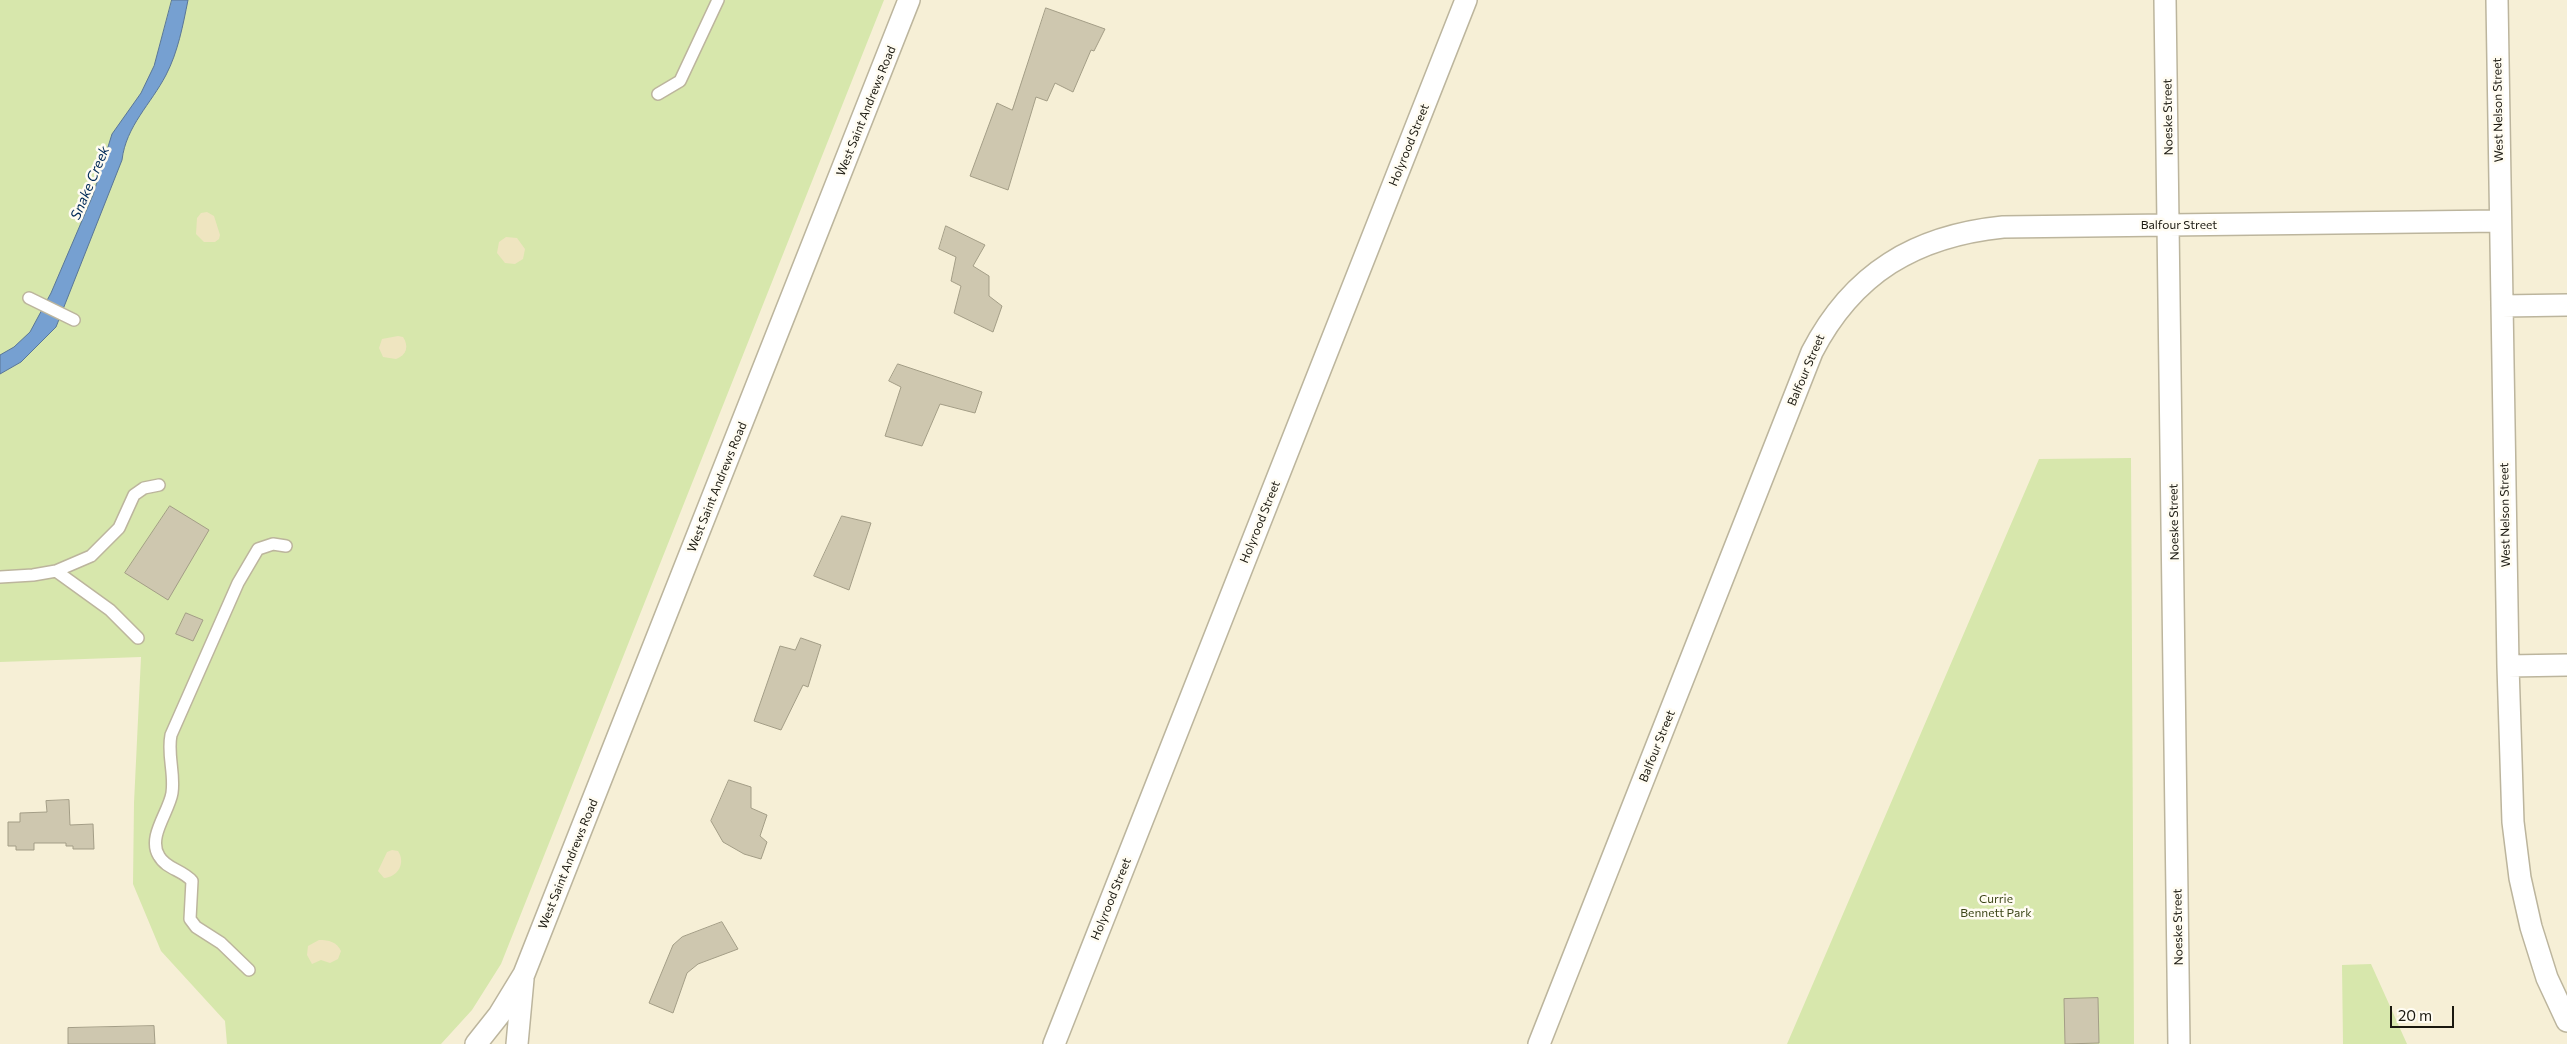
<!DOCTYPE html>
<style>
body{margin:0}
#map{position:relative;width:2567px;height:1044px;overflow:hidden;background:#f6efd6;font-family:Commissioner,sans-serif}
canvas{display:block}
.scale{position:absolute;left:2390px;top:1006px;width:64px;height:22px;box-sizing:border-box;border:2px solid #1a180f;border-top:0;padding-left:6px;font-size:15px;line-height:18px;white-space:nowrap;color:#1a180f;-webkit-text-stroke:4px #fffcf2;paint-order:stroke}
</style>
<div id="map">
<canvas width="2567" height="1044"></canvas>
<div class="scale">20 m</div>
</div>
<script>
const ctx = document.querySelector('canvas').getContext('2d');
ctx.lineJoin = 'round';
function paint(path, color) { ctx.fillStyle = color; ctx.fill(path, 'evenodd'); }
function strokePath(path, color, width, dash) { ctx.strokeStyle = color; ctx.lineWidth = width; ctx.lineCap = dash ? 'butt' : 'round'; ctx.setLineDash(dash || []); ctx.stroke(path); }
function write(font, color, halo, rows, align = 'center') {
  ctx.font = font + ' Commissioner,sans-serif'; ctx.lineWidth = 5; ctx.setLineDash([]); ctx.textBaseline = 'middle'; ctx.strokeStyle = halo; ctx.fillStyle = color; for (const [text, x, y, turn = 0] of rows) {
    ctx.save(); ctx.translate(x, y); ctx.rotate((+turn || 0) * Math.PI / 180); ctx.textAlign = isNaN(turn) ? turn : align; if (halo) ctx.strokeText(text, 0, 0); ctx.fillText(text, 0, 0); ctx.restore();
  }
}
const green = new Path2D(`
 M0 0H884L501 964 472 1010 441 1044H227L225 1021 161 951 133 884 134 803 141 657 0 662Z
 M2131 458 2134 1044H1787L2039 459Z
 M2371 964 2407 1044H2343L2342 965Z`);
const sand = new Path2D(`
 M207 212 214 216 220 235 219 239 215 242H204L196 234 197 218 201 213Z
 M506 237 517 238 525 249 523 259 515 264 505 263 497 253 499 242Z
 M398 336 403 337C409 346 407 355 396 359L383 357 379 348 382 339Z
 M392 850 398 851C406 863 398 877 384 878L378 871 387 852Z
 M319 940C329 940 337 942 341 951L338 959 330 963 321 960 312 964 307 955 308 946Z`);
const water = new Path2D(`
 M172 0H188C183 25 178 52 166 75 151 104 126 126 122 160L56 327 21 362 0 374V355L14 347 30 332 51 293 93 195 112 134 141 93 154 66Z`);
const building = new Path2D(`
 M1046 8 1105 29 1094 51 1091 50 1073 92 1055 83 1047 101 1036 97 1008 190 970 176 997 103 1012 110Z
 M946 226 985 245 973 266 989 276V296L1002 306 993 332 954 313 961 286 951 281 956 257 939 249Z
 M898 364 982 392 975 413 940 404 922 446 885 436 901 387 889 381Z
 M170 506 209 530 168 600 125 573Z
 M842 516 871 523 849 590 814 576Z
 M186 613 203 620 193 641 176 634Z
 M801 638 821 645 808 687 803 685 781 730 754 721 780 646 795 650Z
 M729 780 751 787V808L767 815 760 836 767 842 761 859 744 854 723 842 711 821Z
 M69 800 70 825 93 824 94 849H73V846H66V843H34V850H16V846H8V822H20V813L47 812 46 801Z
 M722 922 738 949 698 964 687 973 673 1013 649 1003 673 945 682 937Z
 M2098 998 2099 1043 2065 1044 2064 999Z
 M154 1026 155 1044H68V1028Z`);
const service = new Path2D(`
 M658 94 680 81 718 0
 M29 298 74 320
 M56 571 110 610 138 638
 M0 577 33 575 56 571 91 556 119 528 134 495 144 488 159 485
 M249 970 221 943 196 927 190 919 192 881C183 870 166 869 159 856 147 837 169 812 172 793 175 773 167 755 171 735L238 583 258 549 273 544 286 546`);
const minor = new Path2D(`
 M2165 0 2179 1044
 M2497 0 2508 666 2513 822 2520 878 2531 927 2547 978 2567 1021
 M2502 306 2567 305
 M2508 666 2567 665
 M476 1044 499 1015 524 974 909 0
 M517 1044 523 979
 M1054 1044 1466 0
 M1539 1044 1812 352C1853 273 1915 236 2003 227L2500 221`);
const streetNames = [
 ["West Nelson Street",2498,110,-91],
 ["West Saint Andrews Road",866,111,-68],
 ["Noeske Street",2168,117,-91],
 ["Holyrood Street",1409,145,-68],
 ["Balfour Street",2179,225],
 ["Balfour Street",1806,370,-67],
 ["West Saint Andrews Road",717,487,-68],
 ["West Nelson Street",2505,515,-91],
 ["Holyrood Street",1260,522,-68],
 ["Noeske Street",2174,522,-91],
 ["Balfour Street",1657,746,-68],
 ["West Saint Andrews Road",568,864,-68],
 ["Holyrood Street",1111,899,-68],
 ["Noeske Street",2178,927,-91]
];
const parkNames = [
 ["Currie",1996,899],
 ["Bennett Park",1996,913]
];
const waterNames = [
 ["Snake Creek",90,183,-67]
];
paint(green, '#d7e7ac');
paint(sand, '#efe5c0');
paint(water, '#76a0d1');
strokePath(water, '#5a7797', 1);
paint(building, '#cec7af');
strokePath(building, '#a39d86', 1);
strokePath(service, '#bcb59d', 14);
strokePath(minor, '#bcb59d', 24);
strokePath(service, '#fff', 11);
strokePath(minor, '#fff', 21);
write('12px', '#1a180f', '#fffcf2', streetNames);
write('12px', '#3c4618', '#fffcf2', parkNames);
write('italic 14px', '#002a57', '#fffcf2', waterNames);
</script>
